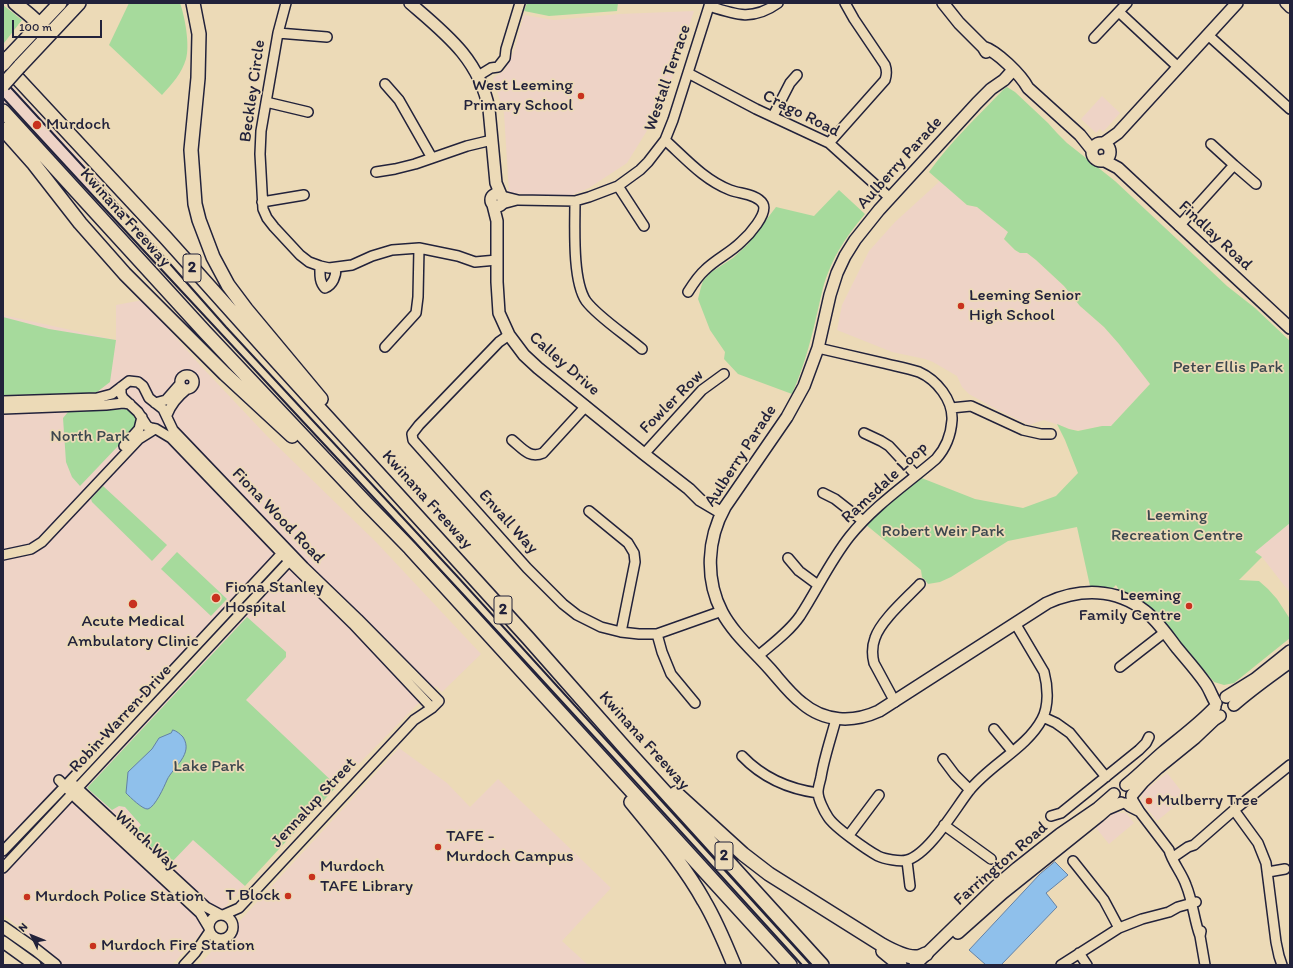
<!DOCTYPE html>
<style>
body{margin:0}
#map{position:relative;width:1293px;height:968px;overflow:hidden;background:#ecdab7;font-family:Itim,sans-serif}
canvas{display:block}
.frame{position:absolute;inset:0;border:4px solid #22223b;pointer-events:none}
.north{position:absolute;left:12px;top:916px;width:40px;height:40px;-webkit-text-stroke:3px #ecdab7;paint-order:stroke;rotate:313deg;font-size:11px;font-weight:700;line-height:16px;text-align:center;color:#22223b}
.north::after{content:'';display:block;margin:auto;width:14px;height:18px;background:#22223b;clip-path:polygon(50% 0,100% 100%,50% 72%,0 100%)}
.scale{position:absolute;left:12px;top:20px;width:90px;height:18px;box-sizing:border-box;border:2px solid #22223b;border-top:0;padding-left:5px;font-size:12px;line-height:14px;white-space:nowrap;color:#22223b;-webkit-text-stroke:3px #ecdab7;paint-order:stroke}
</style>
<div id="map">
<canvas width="1293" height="968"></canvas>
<div class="frame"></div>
<div class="north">N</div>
<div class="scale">100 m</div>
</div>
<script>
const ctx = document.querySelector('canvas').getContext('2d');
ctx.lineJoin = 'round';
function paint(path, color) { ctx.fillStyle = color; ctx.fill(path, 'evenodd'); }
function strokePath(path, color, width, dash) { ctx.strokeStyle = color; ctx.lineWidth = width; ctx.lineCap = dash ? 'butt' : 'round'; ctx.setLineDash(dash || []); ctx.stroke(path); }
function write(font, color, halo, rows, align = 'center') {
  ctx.font = font + ' Itim,sans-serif'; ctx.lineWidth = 3.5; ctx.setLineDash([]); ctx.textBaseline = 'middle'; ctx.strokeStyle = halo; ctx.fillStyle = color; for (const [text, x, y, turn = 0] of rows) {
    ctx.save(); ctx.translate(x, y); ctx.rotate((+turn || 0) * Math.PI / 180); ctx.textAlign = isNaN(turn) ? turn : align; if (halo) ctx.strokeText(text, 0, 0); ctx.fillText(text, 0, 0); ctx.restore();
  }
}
const built = new Path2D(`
 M694 11 672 78 656 116 627 163 589 188 567 197 509 193 504 113 493 78 505 70 514 51 524 15 554 20 619 14Z
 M3 76 101 182 88 195 3 102Z
 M1102 96 1120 113 1103 132 1100 129 1096 133 1081 119Z
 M940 181 967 205 977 207 1008 232 1004 239 1015 250 1020 253H1027L1036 260 1064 286 1080 306 1104 327 1119 344 1146 378 1150 384 1111 426H1102L1082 430H1073L1044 420 1029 425 994 408 969 394 962 387 957 376 933 362 925 359 892 352 837 330 842 305 869 251 895 222Z
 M143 300 200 365 267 436 376 542 481 654 442 692 436 686 414 708 337 786 225 907 172 965H62L3 914V315L116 340V305Z
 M1290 523V593L1262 557 1254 552Z
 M399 748 447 783 470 807 498 779 611 888 562 941 588 965H199Z
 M1167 773 1186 797 1157 821 1141 801 1143 792Z
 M1114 813H1126L1134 823 1109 844 1096 828Z`);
const green = new Path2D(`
 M129 3H180C185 17 190 45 186 59 182 73 172 84 162 95L109 45Z
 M527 3H618L617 11 549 16 524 11Z
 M3 5 22 20 4 43 3 42Z
 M1007 87 1015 92 1048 123 1057 133 1067 143 1115 181 1227 286 1255 308 1290 341V523L1255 552 1262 557 1239 580 1259 581 1268 589 1277 599 1290 619V638L1234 683 1224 685 1214 682 1158 615 1150 607 1128 594 1119 590 1116 585 1113 588H1111L1090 586 1077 527 1008 541 951 577 940 582 928 584 925 580 922 577 921 570 865 524 919 477 975 499 1023 508 1056 496 1078 473 1065 440 1057 424 1069 429 1078 431 1102 426H1111L1150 384 1119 344 1104 327 1080 306 1064 286 1036 260 1027 253H1020L1015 250 1004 239 1008 232 977 207 967 205 929 172C950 142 978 116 1004 89Z
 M839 190 865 214C850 232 836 251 828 273 822 287 820 303 816 318 810 344 803 369 792 394L738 374 724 359 725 352 710 330 698 299 701 287 703 281 710 273 733 258 747 245 776 207 814 216Z
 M3 317 49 329 116 340 110 382 97 392 84 394 3 395Z
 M128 409 135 417 138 425 80 486 72 477 66 462 63 418 68 412Z
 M103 486 167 545 152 561 92 502 91 499Z
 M177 552 227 599 211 616 161 569Z
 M247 617 286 652V657L246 700 337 786 245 886 193 840 170 864 135 832 141 825 125 807 119 806 112 810 87 788Z`);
const water = new Path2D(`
 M173 730C177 731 180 734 183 737 194 754 173 767 167 780 164 787 155 807 148 809 143 810 130 797 126 793L128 772 152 749 159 738 171 733Z
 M1055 862 1068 875 1046 893 1057 907 1001 965H986L969 950 1040 874Z`);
const minor = new Path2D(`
 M286 3 278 33 261 131 260 154 263 209 267 218 274 227 300 255 309 262 320 266 329 268 352 265 372 256 392 250 419 248 458 256 475 262 497 260
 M1285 3 1290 8
 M709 6C736 15 753 21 778 3
 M1119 12 1178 67
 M278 33 327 37
 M1208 35 1290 109
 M1094 38 1127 3
 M688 73 756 109 829 143 890 198
 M478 76 491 68 498 67 505 58 506 49 520 3
 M385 84 399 100 432 158
 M266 102 308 112
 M773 116 790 83 797 75
 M665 140C685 158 704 180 730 190 740 194 757 194 763 204 768 214 749 235 741 242 730 253 716 259 705 270 698 276 693 284 688 292
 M829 143 885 80C887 74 887 71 885 65L854 19 845 3
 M1211 144 1234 165 1256 184
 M376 172 395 169 415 164 467 146 492 140
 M618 186 644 226
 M502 196 518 200 575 201 589 197 618 186 640 170 648 162 665 140 673 120 710 3
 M575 201C575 226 572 280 586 301 598 317 626 335 642 349
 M262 202 304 195
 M502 204 517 200
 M1179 226 1234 165
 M320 266C320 274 319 282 325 288 333 285 336 276 336 268
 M509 335 499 342 419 425 412 434 413 440 527 568 563 604 577 615 601 627 621 632 639 634H657L722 611
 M385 347 416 313 418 297 419 248
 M180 382a7 7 0 1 1 14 0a7 7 0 1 1-14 0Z
 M121 387V394L123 398 138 412 147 426 151 428 156 429 171 438 289 561 353 624 432 708
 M3 401 97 398 112 394 129 381 138 382 143 386 149 398 163 409 173 430 304 567 358 619 439 701 432 708 414 720 239 908 223 915
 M155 403 166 400 180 384
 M951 408 971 406 1023 430 1041 434H1051
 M3 409 106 405 123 403 130 404
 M167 415C171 404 177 397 187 389
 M864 433 881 441 889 446 916 475
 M512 440C522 448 529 459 543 453L586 406
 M124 446 139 429 142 417
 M644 454 702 390 724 374
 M823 493 835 499 863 521
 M589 511 628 543 634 553 635 562 621 632
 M3 555 31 549 42 542 139 439 155 429
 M788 558 799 571 818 585
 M657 634 662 652 671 674 695 703
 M758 656C772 644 789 632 800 616 817 590 830 561 850 536 875 505 907 484 936 459 946 448 951 435 952 420 953 400 937 380 919 372 908 368 895 366 883 363 861 358 839 353 818 348
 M1120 667 1165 632
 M895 702 874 663C872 655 872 646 875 638 881 620 907 598 920 584
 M1043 717 1056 723 1070 733 1106 777
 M836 719C831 738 824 758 821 777 820 782 818 787 818 792 818 799 824 811 828 817 834 827 867 850 878 856 884 859 900 862 907 860 929 854 955 809 969 791 989 765 1027 748 1042 719 1049 706 1048 687 1044 672L1015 623
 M994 729 1012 751
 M742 756C763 778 788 789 818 793
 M943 759 955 775 970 790
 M59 780 76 798 200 913 209 928
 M74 785 206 907 221 915
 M1131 797 1140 812 1169 850C1172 862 1182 873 1186 885 1193 902 1194 920 1200 936
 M1125 803 1130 807 1140 812
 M1234 810 1258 843 1266 863 1276 942 1279 956 1282 965
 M1051 816 1061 813 1139 750 1146 743 1149 737
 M944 825 991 859
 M849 835 879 795
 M3 851 70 781 285 550
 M1172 858 1188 847 1194 845 1234 810 1290 765
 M907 861 910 886
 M1073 861 1104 900 1119 928
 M3 868 293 557
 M1268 872 1285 869
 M209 927a12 12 0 1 1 24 0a12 12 0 1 1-24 0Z
 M1201 931 1200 936 1205 965
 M1079 953 1087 965
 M184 965 195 953 210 931
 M1061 965 1119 928 1142 919 1169 912 1178 907 1196 902`);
const major = new Path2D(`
 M410 3C446 34 479 59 489 109L496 183 501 195
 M943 3 959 23 983 47 986 52
 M983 47C997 51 1021 75 1028 88L1080 135 1092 150
 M1013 70 1004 80 991 89 977 103 879 210 855 240 845 256 837 273 830 295 818 348 804 386 787 417 725 507C707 539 705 579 722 612 733 633 753 650 769 668 779 679 789 693 802 703 824 722 853 723 879 711L1047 603C1080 588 1116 588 1145 611 1158 621 1167 635 1177 648 1187 660 1197 671 1206 684 1210 690 1212 697 1216 703
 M1104 143 1118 133 1237 3
 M1092 152a9 9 0 1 1 18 0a9 9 0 1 1-18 0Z
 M1103 160 1118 168 1290 328
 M491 200a6 6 0 1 1 12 0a6 6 0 1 1-12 0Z
 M493 205 497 221V282L499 313 509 335 524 355 538 368 644 454 689 489 700 500 722 513
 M1226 697 1255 679 1290 651
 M1234 705C1252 689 1271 676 1290 662
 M1126 785C1139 775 1150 763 1163 752 1181 737 1199 724 1215 707
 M1132 795 1143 782 1158 768 1195 738 1214 720 1220 716
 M3 927 36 950 55 965
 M958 933 1003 893 1099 816 1107 809 1121 803
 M3 942 35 965
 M915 965 996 886 1017 868 1060 834 1098 808 1114 794`);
const highway = new Path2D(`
 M15 3C25 12 39 20 43 33
 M193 3 199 34 198 78 191 150 195 204 199 220 213 257 228 285 246 309 321 399
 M9 57 60 3
 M6 66 165 237 268 352 528 638 625 748 822 965
 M19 67 79 3
 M3 111 205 332 366 503 410 548 790 965
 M3 129 34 164 80 223 125 274 225 374 292 436
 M676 793 743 854 769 874 882 945C891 950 907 958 917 957 920 957 923 955 926 954
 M631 802C657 834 684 865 704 901 716 921 725 943 734 965
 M883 951 900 965`);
const rail = new Path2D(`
 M3 79 102 187 226 327 456 575 811 965
 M3 98C149 258 299 416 446 576 566 705 684 835 802 965`);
const highwayBridge = new Path2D(`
 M3 64 9 57
 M3 85 19 67`);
const markers = [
 [581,96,4,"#c8321e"],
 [37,125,5,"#c8321e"],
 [961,306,4,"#c8321e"],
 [216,598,5,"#c8321e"],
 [133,604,5,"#c8321e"],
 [1189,606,4,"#c8321e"],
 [1149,801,4,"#c8321e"],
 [438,847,4,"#c8321e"],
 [312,877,4,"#c8321e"],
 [288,896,4,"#c8321e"],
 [27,897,4,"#c8321e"],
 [93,946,4,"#c8321e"]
];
const shields = [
 [192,268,18],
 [503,610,18],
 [724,856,18]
];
const shieldNames = [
 ["2",192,268],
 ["2",503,610],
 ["2",724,856]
];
const streetNames = [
 ["Westall Terrace",668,78,-71],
 ["Beckley Circle",253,91,-82],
 ["Crago Road",801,114,27],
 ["Aulberry Parade",900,163,-48],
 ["Kwinana Freeway",125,218,48],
 ["Findlay Road",1215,236,43],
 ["Calley Drive",564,364,41],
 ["Fowler Row",672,402,-45],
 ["Aulberry Parade",741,456,-57],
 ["Ramsdale Loop",885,483,-43],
 ["Kwinana Freeway",427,500,48],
 ["Fiona Wood Road",278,516,46],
 ["Envall Way",508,522,48],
 ["Robin Warren Drive",121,719,-47],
 ["Kwinana Freeway",644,741,48],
 ["Jennalup Street",314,803,-47],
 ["Winch Way",146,841,43],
 ["Farrington Road",1001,864,-41]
];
const poiNames = [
 ["West Leeming",573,86,"right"],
 ["Primary School",573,106,"right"],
 ["Murdoch",46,125],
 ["Leeming Senior",969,296],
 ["High School",969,316],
 ["Fiona Stanley",225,588],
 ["Hospital",225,608],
 ["Leeming",1181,596,"right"],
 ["Family Centre",1181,616,"right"],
 ["Acute Medical",133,622,"center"],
 ["Ambulatory Clinic",133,642,"center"],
 ["Mulberry Tree",1157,801],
 ["TAFE -",446,837],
 ["Murdoch Campus",446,857],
 ["Murdoch",320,867],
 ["TAFE Library",320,887],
 ["T Block",280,896,"right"],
 ["Murdoch Police Station",35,897],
 ["Murdoch Fire Station",101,946]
];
const parkNames = [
 ["Peter Ellis Park",1228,368],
 ["North Park",90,437],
 ["Leeming",1177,516],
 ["Recreation Centre",1177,536],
 ["Robert Weir Park",943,532],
 ["Lake Park",209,767]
];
paint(built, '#eed3c6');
paint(green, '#a6da9c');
paint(water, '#8fc0eb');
strokePath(water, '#6381a5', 1);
strokePath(minor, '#22223b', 12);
strokePath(major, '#22223b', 14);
strokePath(highway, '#22223b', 16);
strokePath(minor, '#ecdab7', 9);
strokePath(major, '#ecdab7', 11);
strokePath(highway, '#ecdab7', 13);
strokePath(rail, '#22223b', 2);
strokePath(highwayBridge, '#22223b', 16, []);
strokePath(highwayBridge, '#ecdab7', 13);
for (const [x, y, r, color] of markers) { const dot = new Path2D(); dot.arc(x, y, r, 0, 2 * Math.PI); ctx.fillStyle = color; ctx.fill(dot); strokePath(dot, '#ecdab7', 1.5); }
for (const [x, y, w] of shields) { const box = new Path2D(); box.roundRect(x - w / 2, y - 14, w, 28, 3); ctx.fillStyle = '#ecdab7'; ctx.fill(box); strokePath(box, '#22223b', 1); }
write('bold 16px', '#22223b', null, shieldNames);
write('17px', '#22223b', '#ecdab7', streetNames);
write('17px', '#22223b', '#ecdab7', poiNames, 'left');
write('17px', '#3c474e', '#ecdab7', parkNames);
</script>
